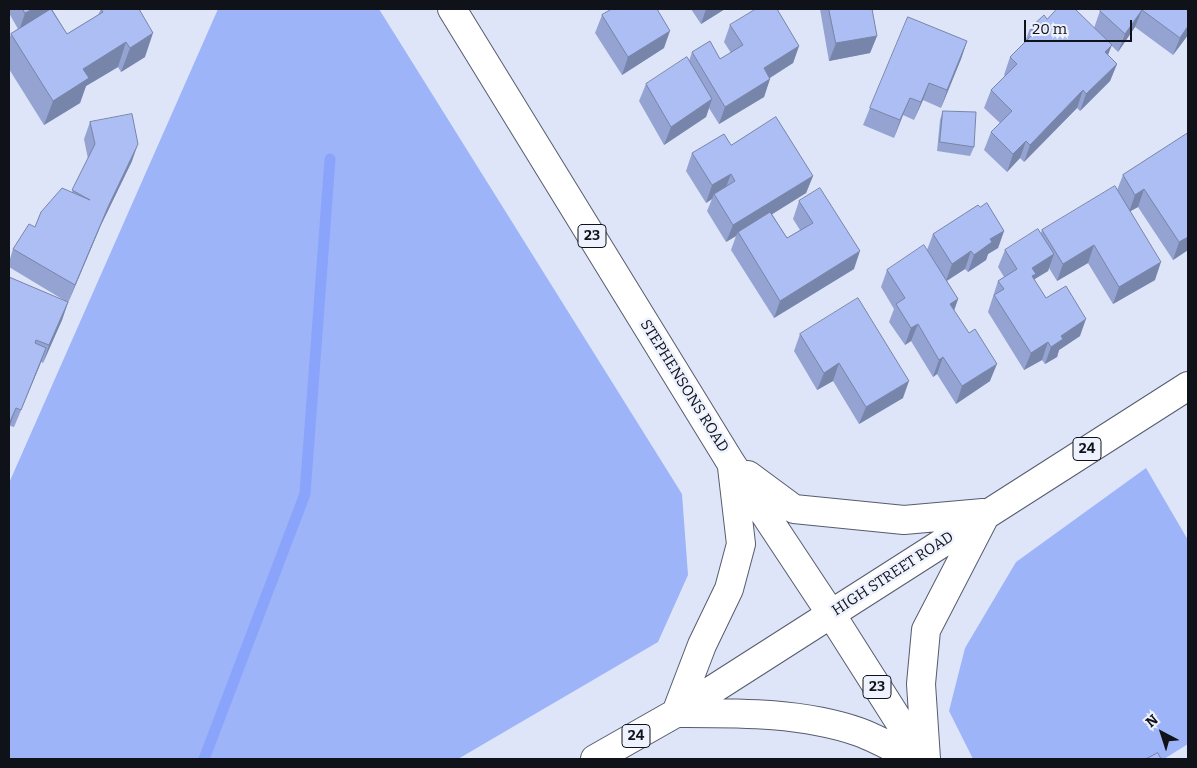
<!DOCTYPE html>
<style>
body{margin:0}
#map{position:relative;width:1197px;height:768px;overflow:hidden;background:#dee5f9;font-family:Bitter,serif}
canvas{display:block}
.frame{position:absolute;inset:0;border:10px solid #0f1218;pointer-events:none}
.north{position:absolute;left:1137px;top:708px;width:50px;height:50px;-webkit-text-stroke:4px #eef2fe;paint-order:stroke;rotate:320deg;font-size:14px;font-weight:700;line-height:20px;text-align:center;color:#0f1218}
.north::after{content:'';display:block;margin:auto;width:18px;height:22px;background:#0f1218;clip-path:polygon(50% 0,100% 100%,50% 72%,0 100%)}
.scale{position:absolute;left:1024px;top:20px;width:108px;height:22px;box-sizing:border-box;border:2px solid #0f1218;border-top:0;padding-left:6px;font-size:15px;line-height:18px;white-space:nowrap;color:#0f1218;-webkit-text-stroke:4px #eef2fe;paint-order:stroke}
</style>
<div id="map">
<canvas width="1197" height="768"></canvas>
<div class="frame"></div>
<div class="north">N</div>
<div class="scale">20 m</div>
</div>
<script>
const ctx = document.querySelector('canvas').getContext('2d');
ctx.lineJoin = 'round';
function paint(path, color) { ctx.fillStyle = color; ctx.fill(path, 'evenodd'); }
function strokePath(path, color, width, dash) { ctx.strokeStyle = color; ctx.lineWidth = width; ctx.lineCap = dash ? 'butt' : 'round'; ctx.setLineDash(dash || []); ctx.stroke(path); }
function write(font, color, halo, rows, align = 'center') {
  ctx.font = font + ' Bitter,serif'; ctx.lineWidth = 5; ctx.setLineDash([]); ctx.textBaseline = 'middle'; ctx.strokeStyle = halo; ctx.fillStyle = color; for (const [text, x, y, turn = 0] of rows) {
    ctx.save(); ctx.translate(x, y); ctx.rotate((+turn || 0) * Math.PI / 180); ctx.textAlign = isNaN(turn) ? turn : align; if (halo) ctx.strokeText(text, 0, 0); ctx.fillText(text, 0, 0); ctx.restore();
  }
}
const green = new Path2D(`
 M218 9H379L682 494 688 575 658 642 458 759H9V483Z
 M1146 468 1188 540V744L1164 759H973L949 711 965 648 1016 562Z`);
const stream = new Path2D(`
 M204 759 305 494 330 159`);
const primary = new Path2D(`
 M452 9 731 463 831 614 923 759
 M748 475 794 509 904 520 983 513
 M676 713 702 645 729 589 741 544 732 467
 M676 713C738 713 801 712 859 732 878 739 897 750 915 759
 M595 759 676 713 1188 386
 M926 759 921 684 926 630 986 514`);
const wall = new Path2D(`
 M9 9H52L67 34 98 15 101 9 145 57 121 72 118 67 86 86 80 103 44 125 9 69V40L11 34 18 29 9 13Z
 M691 9H725L701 24Z
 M820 9H874L872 12 877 36 870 53 829 61Z
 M1188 9V35L1173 55 1135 27 1118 52 1111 45 1108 55 1117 64 1110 81 1080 111 1077 108 1024 162 1020 158 1007 172 984 150 991 132 1000 123 984 108 991 90 1005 76 1004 75 1010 57 1025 42 1030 28 1047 19 1094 28 1100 11Z
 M602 15 664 48 622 75 595 33Z
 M730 25 799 46 793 63 770 78 764 97 719 124 709 108 706 117 664 145 639 101 646 84 689 61 692 52 720 59 731 53 724 42Z
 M967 41 961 59 941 108 923 100 914 120 903 115 894 138 863 125 870 108Z
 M943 111 974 147 970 156 937 151 940 120Z
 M90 122 132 161 101 225 68 303 62 320 43 363 41 362 14 427 10 426 9 428V277L67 302 9 267V262L13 249 35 227 41 212 72 192 88 159 84 139Z
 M1188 133V250L1173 260 1138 207 1130 211 1155 280 1113 304 1088 263 1057 281 1049 268 1048 271 1034 279 1046 298 1080 336 1059 350 1057 357 1045 364 1042 360 1024 370 988 312 998 281 1004 277 998 267 1005 250 1041 233 1042 230 1117 190 1123 175Z
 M731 145 813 176 806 193 772 214 787 238 800 230 793 219 799 201 854 269 774 318 731 250 736 236 726 242 707 211 712 199 706 203 686 171 692 153Z
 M980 207 1004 231 998 248 988 254 986 260 968 272 965 269 947 281 958 299 954 311 990 381 956 404 937 374 933 377 911 341 905 345 889 322 894 309 881 287 887 270 927 250 933 234Z
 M800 334 903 398 859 424 833 381 817 390 794 351Z`);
const shadedWall = new Path2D(`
 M33 9H52L19 31 25 13Z
 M706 9H725L701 24Z
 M1142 10 1135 27 1118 52 1125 34Z
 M1188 26V35L1173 55 1180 38Z
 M670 31 664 48 622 75 628 57Z
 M153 33 145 57 121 72 130 48Z
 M877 36 870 53 829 61 836 43Z
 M967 41 961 59 941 108 947 90Z
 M126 42 118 67 86 86 80 103 44 125 53 101 83 69Z
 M1112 45 1105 62V52Z
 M799 46 793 63 757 86 764 68Z
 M1117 64 1110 81 1080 111 1086 94Z
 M770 79 764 97 719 124 725 107Z
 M929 83 923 100 914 120 921 102Z
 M1083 90 1077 108 1024 162 1030 145Z
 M910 98 903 115 894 138 900 120Z
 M712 99 706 117 664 145 671 127Z
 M1026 141 1020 158 1007 172 1013 154Z
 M138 144 132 161 101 225 68 303 75 285 108 207Z
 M731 174 724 192 714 194 712 199 706 203 712 185Z
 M813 176 806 193 739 235 738 232 736 236 726 242 733 225Z
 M1144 189 1138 207 1129 212 1135 195Z
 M1004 231 998 248 988 254 986 260 968 272 974 255 990 239Z
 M1188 237V250L1173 260 1179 242Z
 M1094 245 1088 263 1057 281 1063 264Z
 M860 251 854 269 774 318 780 301Z
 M971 251 965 269 946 281 952 264Z
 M1054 254 1048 271 1030 282 1032 268Z
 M1161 262 1155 280 1113 304 1119 287Z
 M958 299 952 316 950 304Z
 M68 302 62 320 43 363 49 345Z
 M1086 319 1080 336 1059 350 1057 357 1045 364 1051 347 1061 336Z
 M918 324 911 341 905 345 911 328Z
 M1048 342 1042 360 1024 370 1031 353Z
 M46 348 40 365 14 427 21 410Z
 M943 357 937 374 933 377 939 360Z
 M839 363 833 381 817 390 824 373Z
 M997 364 990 381 956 404 962 386Z
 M909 381 903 398 859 424 866 407Z
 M16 408 9 428V424Z`);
const building = new Path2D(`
 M23 9H33L25 13Z
 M51 9 67 34 103 12 101 9H139L153 33 130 48 126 42 83 69 89 78 53 101 11 34Z
 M612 9H657L670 31 628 57 602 15Z
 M756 9H777L799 46 764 68 770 79 725 107 692 52 710 41 720 59 743 45 730 25Z
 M829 9H872L877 36 836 43Z
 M1057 9H1075L1112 45 1105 52 1117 64 1086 94 1083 90 1030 145 1026 141 1013 154 991 132 1012 111 991 90 1017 64 1010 57 1035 32 1030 28 1044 15 1047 19Z
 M1102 9H1188V26L1180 38 1142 10 1125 34 1100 11Z
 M908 17 967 41 947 90 929 83 921 102 910 98 900 120 870 108Z
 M687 57 712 99 671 127 646 84Z
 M943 111 976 112 974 147 940 142Z
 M132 114 138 144 108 207 75 285 13 249 29 224 35 227 41 212 62 188 90 200 72 190 95 144 90 122Z
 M776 117 813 176 733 225 714 194 735 181 731 174 712 185 692 153 724 134 731 145Z
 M1188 133V237L1179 242 1144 189 1135 195 1123 175Z
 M1115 186 1161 262 1119 287 1094 245 1063 264 1042 230Z
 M820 188 860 251 780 301 738 232 770 212 787 238 813 223 799 201Z
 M987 203 1004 231 990 239 992 242 974 255 971 251 952 264 933 234 978 205 980 207Z
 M1038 229 1054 254 1032 268 1036 274 1032 276 1046 298 1066 286 1086 319 1061 336 1063 339 1051 347 1048 342 1031 353 994 295 1004 289 998 281 1017 269 1005 250Z
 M924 245 958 299 950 304 969 333 975 329 997 364 962 386 943 357 939 360 918 324 911 328 896 304 905 298 887 270Z
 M9 277 68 302 49 345 36 340 35 343 46 348 21 410 16 408 9 424Z
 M858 298 909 381 866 407 839 363 824 373 800 334Z
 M1158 753 1161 759H1146Z`);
const shields = [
 [592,236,28],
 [1087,449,28],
 [877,687,28],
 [636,736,28]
];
const shieldNames = [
 ["23",592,236],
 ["24",1087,449],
 ["23",877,687],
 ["24",636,736]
];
const streetNames = [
 ["STEPHENSONS ROAD",684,386,58],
 ["HIGH STREET ROAD",893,574,-33]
];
paint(green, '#9eb4f8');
strokePath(stream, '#8aa4fb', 11);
strokePath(primary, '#565c6d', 30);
strokePath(primary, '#fff', 28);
paint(wall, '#94a3d1');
paint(shadedWall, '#7885aa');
paint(building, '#acbef3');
strokePath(building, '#7885aa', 1);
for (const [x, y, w] of shields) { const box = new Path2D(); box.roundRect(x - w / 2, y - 11.5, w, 23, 4); ctx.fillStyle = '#eef2fe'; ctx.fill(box); strokePath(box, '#0f1218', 1); }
write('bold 14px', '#0f1218', null, shieldNames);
write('15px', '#0f1218', '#eef2fe', streetNames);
</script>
